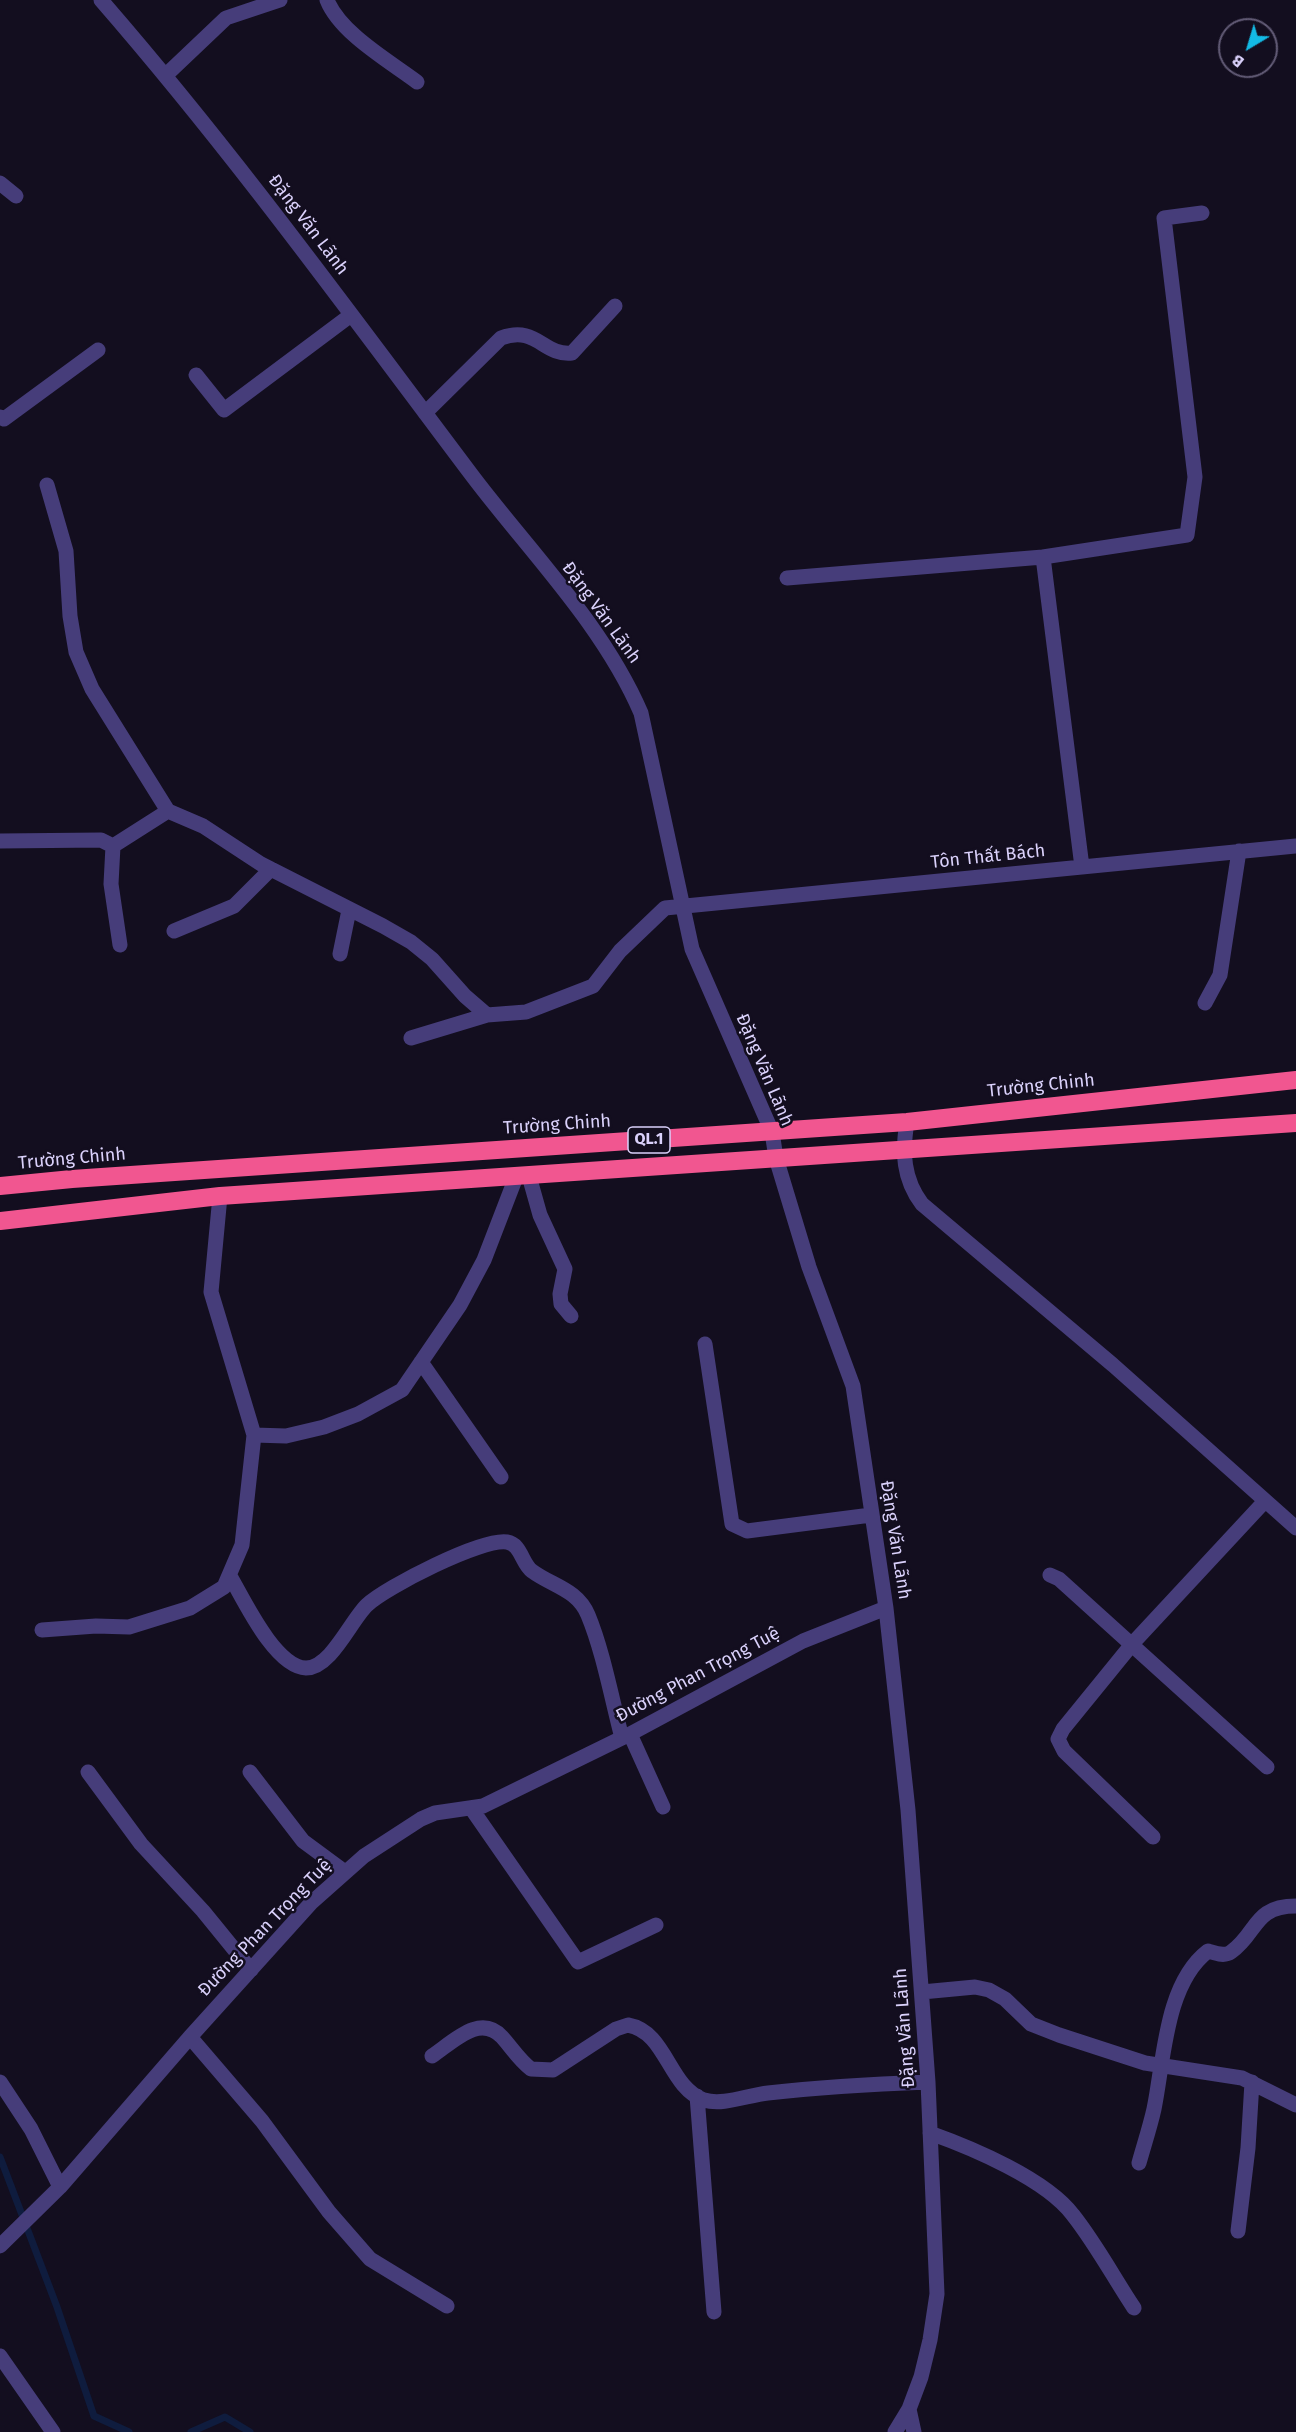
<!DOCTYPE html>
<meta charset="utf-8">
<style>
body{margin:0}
#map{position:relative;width:1296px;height:2432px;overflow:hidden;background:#130e1f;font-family:"Fira Sans",sans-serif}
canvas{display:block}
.north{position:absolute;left:1218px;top:18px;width:60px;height:60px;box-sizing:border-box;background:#130e1f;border:2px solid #635c77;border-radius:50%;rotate:218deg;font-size:16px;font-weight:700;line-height:24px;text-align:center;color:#dad1fb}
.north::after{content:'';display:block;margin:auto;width:21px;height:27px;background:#13bae5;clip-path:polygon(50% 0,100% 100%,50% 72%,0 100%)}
</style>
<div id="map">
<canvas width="1296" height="2432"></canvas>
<div class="north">B</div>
</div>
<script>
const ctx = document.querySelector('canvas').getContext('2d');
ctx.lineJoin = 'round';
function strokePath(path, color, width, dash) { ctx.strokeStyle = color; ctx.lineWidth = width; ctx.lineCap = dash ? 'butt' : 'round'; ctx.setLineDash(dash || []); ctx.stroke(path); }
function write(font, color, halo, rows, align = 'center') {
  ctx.font = font + ' "Fira Sans",sans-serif'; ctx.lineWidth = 5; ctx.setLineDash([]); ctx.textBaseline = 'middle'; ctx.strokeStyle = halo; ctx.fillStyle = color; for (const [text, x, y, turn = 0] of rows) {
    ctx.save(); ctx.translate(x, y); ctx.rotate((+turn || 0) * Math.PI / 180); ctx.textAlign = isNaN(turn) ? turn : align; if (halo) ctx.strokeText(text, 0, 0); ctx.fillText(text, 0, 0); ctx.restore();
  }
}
const stream = new Path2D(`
 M0 2157 57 2307 94 2416 129 2432
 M191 2432 225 2417 250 2432`);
const minor = new Path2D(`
 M101 0C234 153 352 316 474 478 531 553 603 625 641 713L692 949 772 1132 776 1158 809 1267 853 1386 886 1608 908 1810 928 2082 937 2294 930 2340 921 2377 909 2409 895 2432
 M327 0C340 33 389 61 417 82
 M166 75 226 18 280 0
 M0 183 16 196
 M196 375 224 410 351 315
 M425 413 501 338C537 325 543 356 572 353L615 306
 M0 417 4 419 98 350
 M47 485 66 551 70 616 76 652 92 689 168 811 203 826 261 864 383 926 411 942 432 959 465 996 487 1015 526 1012 593 986 620 951 665 908 1296 846
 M787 578 1043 557
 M0 841 101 840 113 846 168 811
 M113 846 111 884 120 945
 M1082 867 1043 557 1187 535 1195 477 1164 218 1202 213
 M174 931 234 906 271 869
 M340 954 349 910
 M1205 1003 1220 975 1239 851
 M411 1038 487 1015
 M907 1122C902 1152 903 1179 922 1204L1113 1365 1296 1528
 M529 1176 540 1215 565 1269 560 1294 561 1304 571 1316
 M220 1196 211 1292 254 1435
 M705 1344 732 1524 747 1531 871 1515
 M421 1362 501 1477
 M1050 1575 1059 1579 1267 1767
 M230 1576C244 1600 275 1667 306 1668 331 1668 351 1620 367 1605 386 1587 482 1538 507 1542 521 1544 522 1564 532 1571 552 1586 577 1589 588 1615 603 1651 612 1700 622 1738
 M42 1630 96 1626 129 1627 190 1608 224 1587 242 1545 254 1435 286 1436 324 1427 358 1414 402 1390 460 1305 484 1260 516 1177
 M630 1734 663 1807
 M88 1772 141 1844 203 1911 251 1970
 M250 1772 303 1841 345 1872
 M471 1808 578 1962 656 1925
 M1153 1837 1064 1751 1058 1739 1063 1729 1133 1643 1265 1501
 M922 1992 975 1987 989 1990 1005 1999 1031 2024 1059 2035 1145 2063 1242 2078 1296 2105
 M190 2037 262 2121 329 2212 370 2259 447 2306
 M432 2056C453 2042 480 2013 502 2037 512 2048 519 2060 531 2069L553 2070 616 2029 628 2025C667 2032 668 2087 704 2100 723 2106 748 2095 768 2093 821 2087 875 2084 928 2082
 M0 2082 31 2129 60 2187
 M697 2096 714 2312
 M930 2133C972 2148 1046 2179 1073 2215 1096 2244 1114 2278 1134 2308
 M1139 2163C1144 2145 1150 2127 1154 2109 1164 2061 1165 1984 1208 1951 1215 1953 1224 1957 1231 1952 1258 1933 1253 1906 1296 1906
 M1238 2231 1248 2148 1252 2082
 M0 2246 60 2187 190 2037 311 1903 364 1856 421 1819 435 1813 483 1806 630 1734 803 1641 886 1608
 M0 2356 53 2432
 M909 2409 914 2432`);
const highway = new Path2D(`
 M0 1186 72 1179 907 1122 1296 1080
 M0 1221 220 1196 1296 1123`);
const shields = [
 [649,1140,42]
];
const shieldNames = [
 ["QL.1",649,1140]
];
const streetNames = [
 ["Đặng Văn Lãnh",308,225,53],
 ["Đặng Văn Lãnh",601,613,54],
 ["Tôn Thất Bách",988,857,-6],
 ["Đặng Văn Lãnh",764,1070,67],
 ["Trường Chinh",1041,1086,-6],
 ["Trường Chinh",557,1125,-4],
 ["Trường Chinh",72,1159,-5],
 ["Đặng Văn Lãnh",895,1540,81],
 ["Đường Phan Trọng Tuệ",698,1675,-28],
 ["Đường Phan Trọng Tuệ",265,1928,-46],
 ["Đặng Văn Lãnh",905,2028,-94]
];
strokePath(stream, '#0f1c3e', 7);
strokePath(minor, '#463d7a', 15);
strokePath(highway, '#f15690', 18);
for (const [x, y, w] of shields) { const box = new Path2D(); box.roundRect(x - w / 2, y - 13, w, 26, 4.5); ctx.fillStyle = '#130e1f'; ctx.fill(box); strokePath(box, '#dad1fb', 1.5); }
write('bold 16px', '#dad1fb', null, shieldNames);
write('18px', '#dad1fb', '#130e1f', streetNames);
</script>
